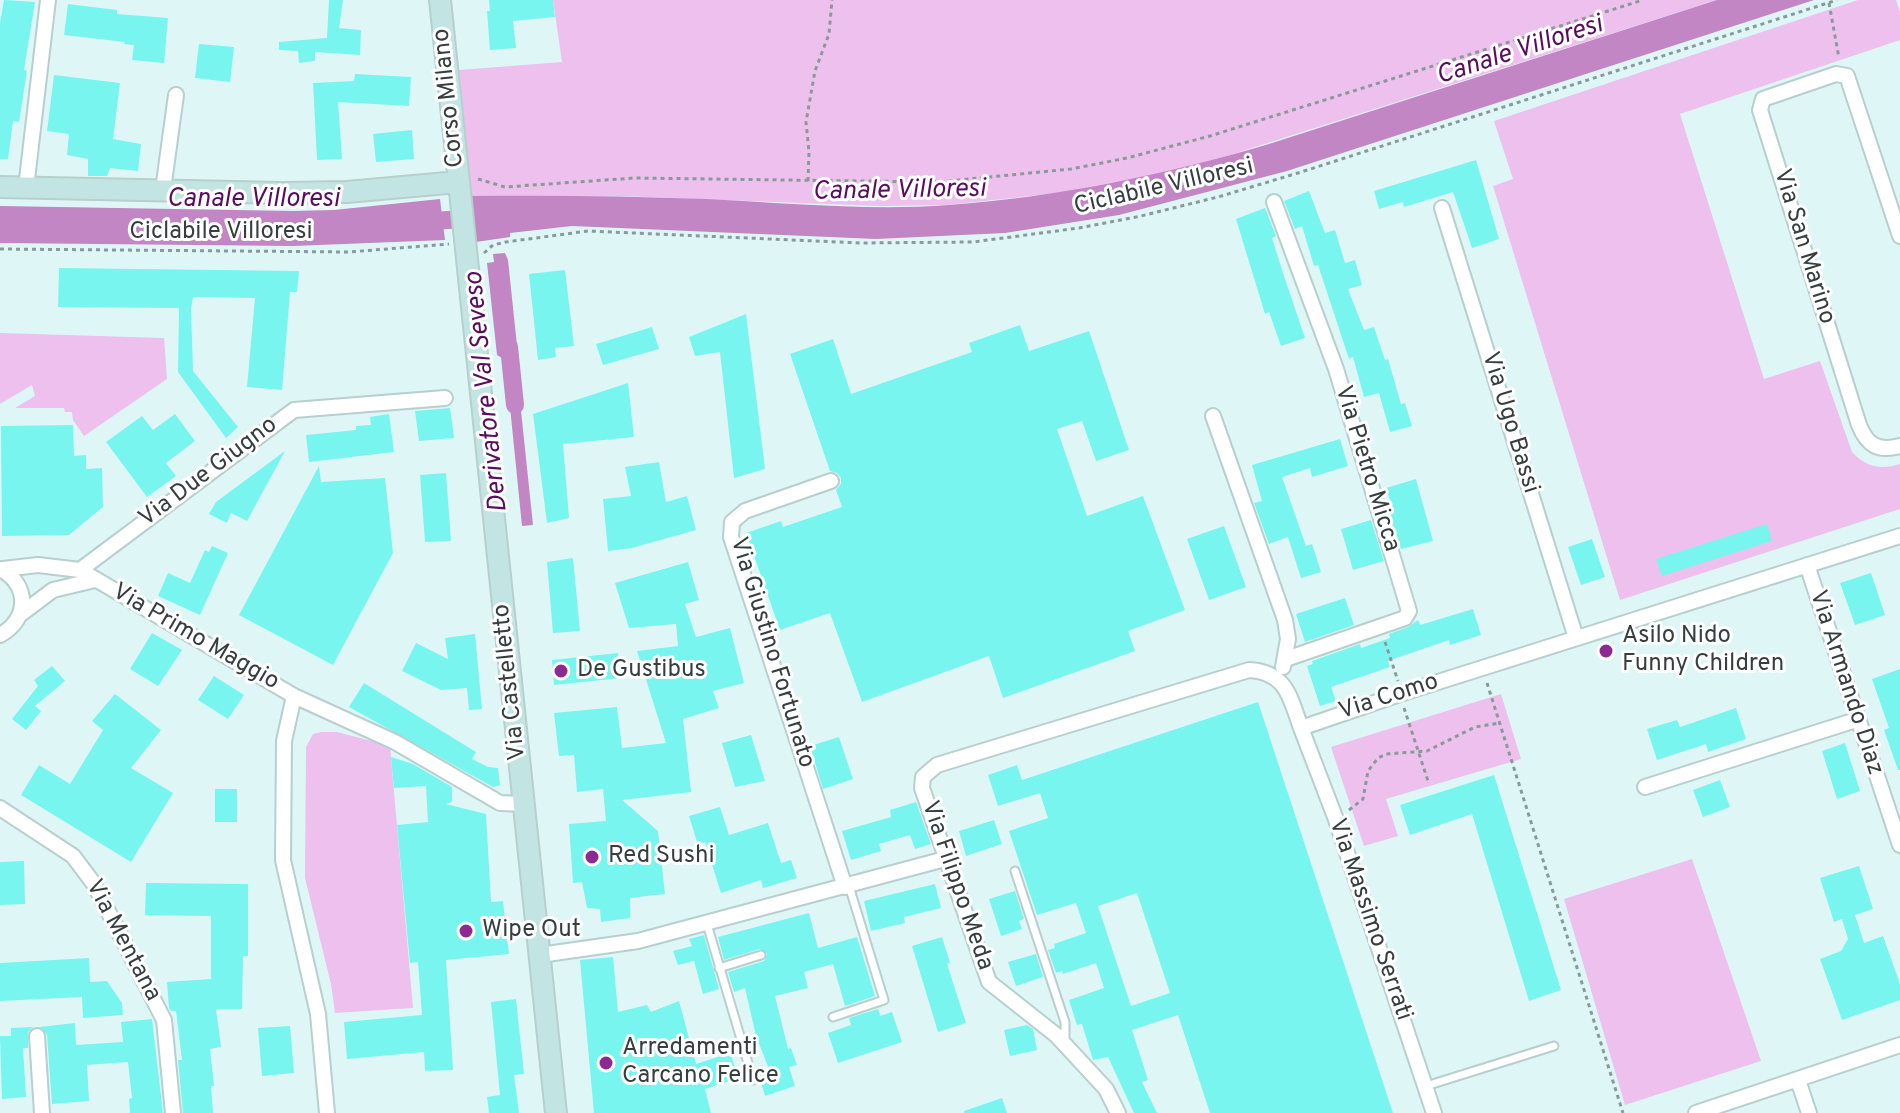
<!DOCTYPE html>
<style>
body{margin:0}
canvas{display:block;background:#def7f6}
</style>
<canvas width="1900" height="1113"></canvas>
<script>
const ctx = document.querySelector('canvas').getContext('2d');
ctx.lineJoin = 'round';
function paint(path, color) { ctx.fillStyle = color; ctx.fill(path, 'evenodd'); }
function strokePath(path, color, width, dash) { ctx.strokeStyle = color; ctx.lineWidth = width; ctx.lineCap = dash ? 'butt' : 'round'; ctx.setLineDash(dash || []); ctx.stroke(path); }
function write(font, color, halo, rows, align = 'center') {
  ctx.font = font + ' Overpass,sans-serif'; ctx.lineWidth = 6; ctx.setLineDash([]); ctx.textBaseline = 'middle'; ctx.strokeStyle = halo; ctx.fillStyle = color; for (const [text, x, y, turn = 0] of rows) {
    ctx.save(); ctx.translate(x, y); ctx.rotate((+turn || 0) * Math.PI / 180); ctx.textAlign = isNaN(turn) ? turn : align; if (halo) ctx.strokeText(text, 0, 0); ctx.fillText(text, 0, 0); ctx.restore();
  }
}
const green = new Path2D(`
 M553 0H1717L1208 162 1112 185 1050 194 947 205 879 206 620 196H471L459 70 562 62Z
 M1858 0H1896L1900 12V40L1680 114 1764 379 1820 361 1852 452C1866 467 1880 470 1900 464V509L1620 600 1493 186 1513 179 1494 121Z
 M0 333 164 338 167 379 84 436 73 420 72 412H65L64 408H15L35 396 32 385 0 404Z
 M1501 694 1521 759 1386 799 1398 836 1364 846 1331 747Z
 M321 732H337L390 746 413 1008 335 1013 331 984 305 878 306 747 313 734Z
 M1692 859 1761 1061 1625 1105 1564 899Z`);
const water = new Path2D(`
 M1717 0H1814L1287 171 1119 215 1005 233 876 239 572 226 510 233V237L476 242 471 196C550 195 628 196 707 199 787 203 869 211 949 205 1058 197 1164 175 1269 144Z
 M440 199 445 240 293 246 0 243V206L293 211 334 210Z
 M505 253 508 260 518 355 513 359 514 372 506 370 505 360 497 355 487 263 494 262 493 254Z
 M511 384H515L517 401H520L533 525 522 526 508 387Z`);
const canal = new Path2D(`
 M419 222 477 218
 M509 347 515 405`);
const building = new Path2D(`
 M4 0 35 2 24 70 27 71 19 122 13 121 8 159H0V23Z
 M329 0H343L339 28 361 30 360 55 315 52V61L299 63 298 51 279 50V42L327 38Z
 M489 0H553L555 17 513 21 516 48 490 50 487 11H490Z
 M68 4 117 10V14L168 18 164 63 132 60 134 45 124 44 125 42 64 35Z
 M199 44 234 47 230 82 195 78Z
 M355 74 411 77 409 106 338 102 342 159 317 160 313 83 354 81Z
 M54 75 120 83 113 139 141 144 138 171 110 168 107 176H88V159L67 155 69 134 47 131Z
 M412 130 414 159 376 162 373 134Z
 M1476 160 1499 239 1472 248 1453 192 1404 207 1403 202 1379 209 1374 191Z
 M1309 191 1325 233 1335 230 1345 263 1355 260 1362 285 1348 289 1364 330 1374 327 1385 360 1388 359 1401 404 1405 403 1412 426 1390 432 1379 393 1364 397 1353 357 1349 359 1318 265 1314 266 1302 226 1295 229 1284 201Z
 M1265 208 1276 236 1272 238 1282 270 1305 338 1281 346 1269 312 1265 314 1236 219Z
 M59 268 299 271 297 292H290L282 390 247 387 255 298 193 297 191 309 193 371 238 427 226 438 178 372 179 308 58 307Z
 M565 270 574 346 555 348 556 357 538 360 529 274Z
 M746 314 765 469 734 478 720 352 695 356 689 337Z
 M1020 325 1029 351 1089 331 1129 450 1096 461 1082 421 1057 429 1087 516 1143 496 1185 610 1128 631 1135 651 1003 698 989 656 862 702 830 613 780 630 746 533 781 521 783 527 842 507 836 490 841 484V478L837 473 830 471 790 354 833 339 851 394 972 352 969 343Z
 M652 327 659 349 603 365 596 344Z
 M628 383 634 437 563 444 569 518 547 523 533 414Z
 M450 408 454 438 419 441 415 411Z
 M175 414 195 441 166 463 176 476 147 497 106 442 142 416 153 430Z
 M389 414 394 452 309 462 306 435 356 430V426L371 425 370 417Z
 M73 425 74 456 86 455V469L102 468 103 507 69 535 2 536 1 426Z
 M1340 439 1348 466 1312 477 1310 468 1282 477 1306 546 1312 544 1321 572 1301 578 1288 537 1269 544 1254 503 1262 501 1252 465Z
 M285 451 247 521 231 513 227 523 209 514 216 502Z
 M659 462 666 502 687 496 696 530 632 548 608 551 603 499 631 496 625 467Z
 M319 466 321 482 385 478 393 553 333 665 239 615Z
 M446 473 451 541 425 542 420 475Z
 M1416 479 1433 541 1401 549 1390 515 1394 513 1386 488Z
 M1371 520 1384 561 1353 570 1341 529Z
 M1767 524 1772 541 1662 576 1656 559Z
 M1224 526 1246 587 1209 600 1187 539Z
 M1592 539 1605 577 1581 585 1568 547Z
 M212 546 228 553 200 615 158 596 168 573 190 583 205 550 209 552Z
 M573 558 580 631 553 633 547 562Z
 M688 562 699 600 685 604 696 637 730 628 744 683 713 691 719 708 683 719 691 792 622 800 658 831 665 894 630 898V918L601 922 600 909 587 908 582 882 573 883 569 824 606 821 603 789 577 792 574 755 559 756 554 713 617 707 622 748 666 743 637 651 678 646 676 624 629 628 615 583Z
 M1871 573 1885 615 1855 625 1840 583Z
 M1345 598 1354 625 1305 642 1296 614Z
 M1473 609 1481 635 1450 645 1449 640 1388 661 1390 667 1331 687 1336 701 1320 706 1307 666 1313 664 1312 661 1360 644 1361 648 1390 638 1389 634 1408 627 1418 620 1420 625Z
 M152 633 182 650 158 686 130 669Z
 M475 634 482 709 469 710 467 688 441 690 402 671 416 643 448 659 445 638Z
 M618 653 621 678 554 685 552 660Z
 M52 666 65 681 35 706 41 711 26 730 12 719 38 686 34 680Z
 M1900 669V770H1898L1884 730 1889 728 1872 679Z
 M214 676 244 695 228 719 198 700Z
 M364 683 476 752 472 759 488 767 498 768 500 785 493 787 349 707Z
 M115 694 161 730 131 768 173 793 131 862 21 795 39 765 70 784 103 730 92 721Z
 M1258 702 1346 970 1393 1113H1210L1178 1015 1132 1030 1148 1080 1142 1082 1157 1113H1134L1108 1057 1093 1060 1082 1024 1077 1025 1069 1000 1104 988 1096 963 1063 974 1062 971 1056 973 1048 950 1055 948 1054 944 1086 933 1076 903 1037 915 1009 831 1048 818 1040 793 998 806 988 775 1017 765 1022 780ZM1137 893 1170 993 1131 1006 1098 906Z
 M1736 708 1746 739 1708 752 1706 744 1657 760 1647 729 1677 720 1680 727Z
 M751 735 765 781 735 787 722 743Z
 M839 737 853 779 823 789 810 746Z
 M1845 743 1860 791 1837 799 1822 751Z
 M391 757 413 764 452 787V802L446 804 486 814 491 902 503 901 509 954 446 960 453 1070 425 1071 424 1052 347 1059 344 1022 422 1015 418 962 410 963 397 825 428 822 426 786 394 788Z
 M1494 775 1561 990 1529 1001 1472 814 1410 835 1400 805Z
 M1720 780 1730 807 1703 817 1693 790Z
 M215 789H237V822H215Z
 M916 802 931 844 915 849 910 835 879 844 881 851 851 860 842 831 891 817 890 810Z
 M720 807 729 835 768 823 781 863 791 860 797 878 763 888 761 880 721 893 705 842 698 845 689 816Z
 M994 820 1002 844 966 856 959 831Z
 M24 861 25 904 0 905V862Z
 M1859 866 1873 909 1855 915 1864 943 1883 936 1900 984V1000L1842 1020 1820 959 1841 951 1848 939 1842 919 1834 922 1820 878Z
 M146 883 248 884V956H243L242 1009H216L221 1047 210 1049 214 1086H211L213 1113H183L178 1060H182L176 1011H171L169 1008 167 982 211 979V916L145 915Z
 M935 884 941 908 904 917 905 923 871 931 864 901Z
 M1015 891 1024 919 1019 921 1022 929 1001 936 989 899Z
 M809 913 818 948 857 937 875 996 845 1006 833 964 804 972 808 988 775 996 788 1049 791 1048 797 1065 789 1067 795 1086 765 1096 758 1072 769 1069 756 1036 745 988 734 992 728 972 764 961 767 954 760 949 724 960 718 937Z
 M704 935 719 989 703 994 694 961 678 965 673 951 692 946 689 939Z
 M942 937 950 963 947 964 966 1023 938 1032 912 946Z
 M1036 954 1043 977 1016 986 1008 962Z
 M613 957 618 1012 647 1005 651 1012 679 1001 696 1064 730 1053 739 1078 705 1089 711 1113H594L580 960Z
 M89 958 90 982 107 981 122 1003 123 1015 83 1018 82 997 0 1001V963Z
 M516 999 524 1074 514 1075 519 1113H489L487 1097 500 1095 491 1002Z
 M878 1009 880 1016 892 1012 902 1042 838 1063 828 1033 851 1025 849 1018Z
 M152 1019 163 1113H130L129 1099 132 1098 128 1062 87 1065 89 1101 52 1104 47 1035 40 1027 75 1023 76 1045 123 1042 121 1022Z
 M1027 1025 1033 1029 1037 1050 1010 1056 1004 1030Z
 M290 1026 294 1073 262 1076 258 1028Z
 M33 1027 28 1032V1048H23L26 1097 2 1099 0 1036H11V1028Z
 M1002 1098 1007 1113H964V1111Z`);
const path = new Path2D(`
 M1829 3 1839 58
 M478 179 505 187 634 178 939 182 1071 169 1127 158 1210 136 1643 0
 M808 181 809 152 806 122 815 71 829 34 832 0
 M0 249 349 252 449 244
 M484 253 493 245 506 242 588 231 861 243 973 242 1079 228 1141 216 1218 197 1298 173 1837 0
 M1385 642 1398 681
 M1487 683 1623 1113
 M1404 708 1429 784
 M1349 810 1363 799 1368 771 1378 758 1386 754 1427 751 1475 727 1500 723`);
const lane = new Path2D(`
 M1015 871 1065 1022V1045
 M707 924 753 1080
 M719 968 761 955
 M833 1017 884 1000 849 886
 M1426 1086 1554 1046`);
const street = new Path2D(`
 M26 188 48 0
 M163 190 176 95
 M1274 202 1336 369 1409 611 1405 618 1286 659
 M1442 208 1576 638
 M1900 236 1847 76 1836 74 1763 99 1760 110 1859 425C1867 445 1878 452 1900 446
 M1213 416 1285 620 1288 639 1283 667
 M831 481 745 511 732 522 731 537 845 887
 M1807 565 1900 845
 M3 569 38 565 80 570 294 696 395 742 500 803 524 804
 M80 570 294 410 445 398
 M21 614 53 590 95 580
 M0 635C29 620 30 584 0 569
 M294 696 284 741 283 860 318 1014 327 1113
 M1301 728 1335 817 1434 1113
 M1645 787 1856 720
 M0 808 73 856 94 884 164 1020 173 1113
 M540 955 638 941 945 859
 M37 1036 42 1113
 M1798 1080 1809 1113
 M1118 1113 1106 1089 1056 1035 989 982 922 788 923 777 937 765 1249 670C1287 672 1290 698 1301 728L1400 694 1900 536
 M1696 1113 1900 1045`);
const secondary = new Path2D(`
 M440 0 556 1113
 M0 187 282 193 347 192 458 182`);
const markers = [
 [1606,651,8,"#8c2a92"],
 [561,671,8,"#8c2a92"],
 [592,857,8,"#8c2a92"],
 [466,931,8,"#8c2a92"],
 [606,1063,8,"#8c2a92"]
];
const streetNames = [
 ["Corso Milano",450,98,-96],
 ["Ciclabile Villoresi",1164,188,-13],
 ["Ciclabile Villoresi",221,233],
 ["Via San Marino",1803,247,73],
 ["Via Ugo Bassi",1509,423,73],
 ["Via Pietro Micca",1366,469,73],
 ["Via Due Giugno",209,473,-37],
 ["Via Primo Maggio",195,638,30],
 ["Via Giustino Fortunato",771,653,73],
 ["Via Castelletto",511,682,-96],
 ["Via Armando Diaz",1845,683,72],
 ["Via Como",1389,698,-18],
 ["Via Filippo Meda",956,886,71],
 ["Via Massimo Serrati",1369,920,71],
 ["Via Mentana",122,941,62]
];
const poiNames = [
 ["Asilo Nido",1622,637],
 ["Funny Children",1622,665],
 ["De Gustibus",577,671],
 ["Red Sushi",608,857],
 ["Wipe Out",482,931],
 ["Arredamenti",622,1049],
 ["Carcano Felice",622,1077]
];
const waterNames = [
 ["Canale Villoresi",1520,52,-18],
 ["Canale Villoresi",899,192,-1],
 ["Canale Villoresi",253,201],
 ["Derivatore Val Seveso",488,392,-96]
];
paint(green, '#edc0ee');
paint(water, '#c286c4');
strokePath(canal, '#c286c4', 18);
paint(building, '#79f5f0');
strokePath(lane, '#b7cfcd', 11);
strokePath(street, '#b7cfcd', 18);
strokePath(secondary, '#b7cfcd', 24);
strokePath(path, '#899a99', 3, [4, 4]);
strokePath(lane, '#fff', 7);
strokePath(street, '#fff', 14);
strokePath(secondary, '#c2e5e4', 20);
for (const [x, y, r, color] of markers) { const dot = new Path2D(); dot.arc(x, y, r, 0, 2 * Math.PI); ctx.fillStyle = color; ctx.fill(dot); strokePath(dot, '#fff', 3); }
write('24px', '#353f3e', '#fff', streetNames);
write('24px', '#353f3e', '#fff', poiNames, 'left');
write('italic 26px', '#590d5d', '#fff', waterNames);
</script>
